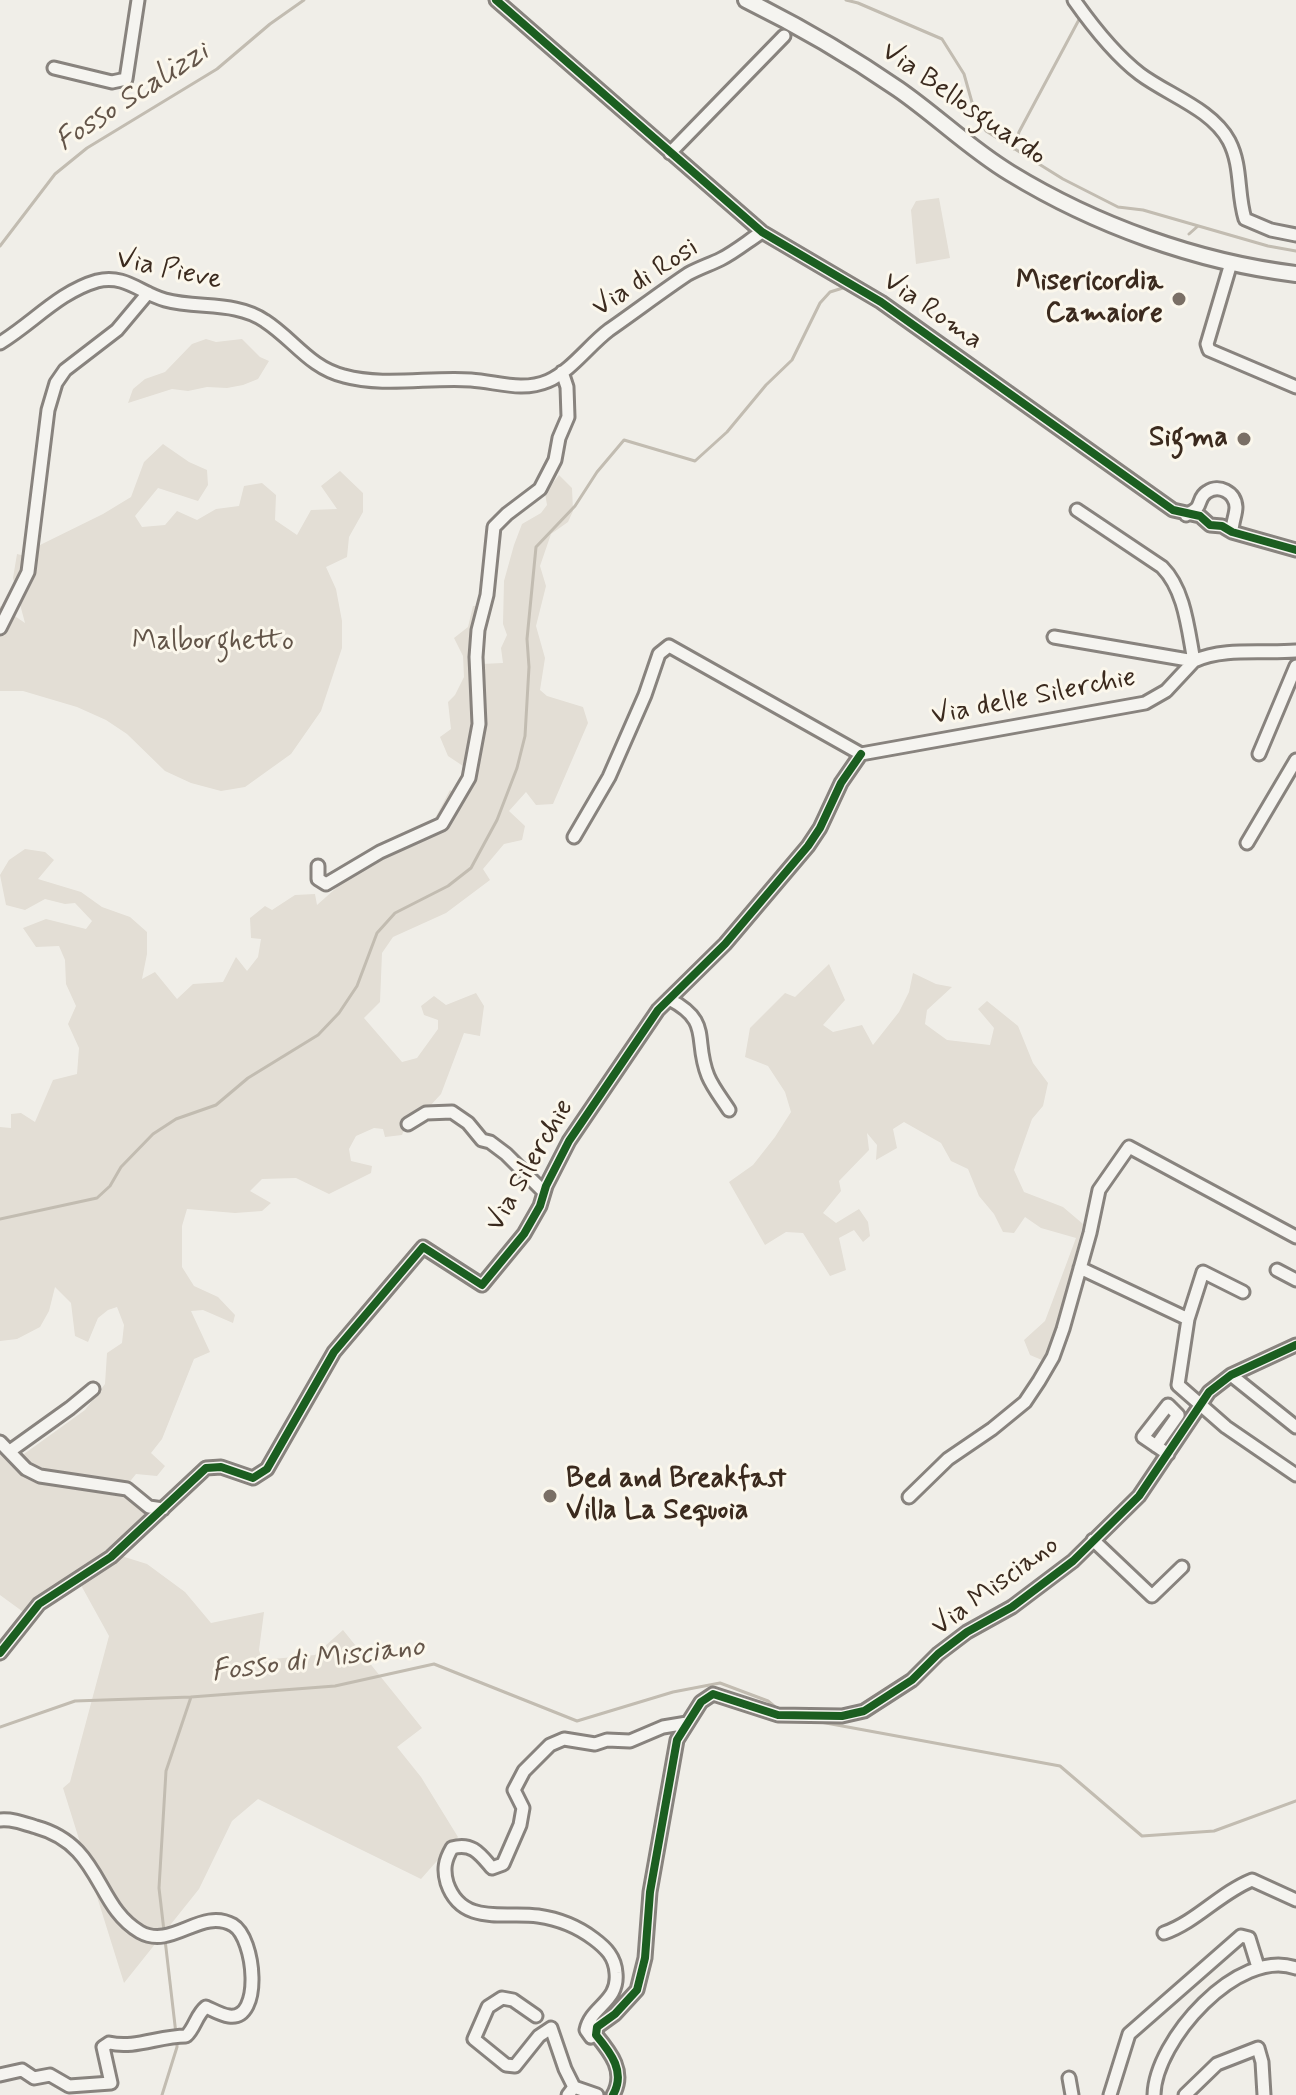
<!DOCTYPE html>
<style>
body{margin:0}
canvas{display:block;background:#f0eee8}
</style>
<canvas width="1296" height="2095"></canvas>
<script>
const ctx = document.querySelector('canvas').getContext('2d');
ctx.lineJoin = 'round';
function paint(path, color) { ctx.fillStyle = color; ctx.fill(path, 'evenodd'); }
function strokePath(path, color, width, dash) { ctx.strokeStyle = color; ctx.lineWidth = width; ctx.lineCap = dash ? 'butt' : 'round'; ctx.setLineDash(dash || []); ctx.stroke(path); }
function write(font, color, halo, rows, align = 'center') {
  ctx.font = font + ' Mynerve,sans-serif'; ctx.lineWidth = 6; ctx.setLineDash([]); ctx.textBaseline = 'middle'; ctx.strokeStyle = halo; ctx.fillStyle = color; for (const [text, x, y, turn = 0] of rows) {
    ctx.save(); ctx.translate(x, y); ctx.rotate((+turn || 0) * Math.PI / 180); ctx.textAlign = isNaN(turn) ? turn : align; if (halo) ctx.strokeText(text, 0, 0); ctx.fillText(text, 0, 0); ctx.restore();
  }
}
const built = new Path2D(`
 M939 198 950 258 916 264 911 210 916 201Z
 M206 339 216 342 242 339 260 357 269 361 258 379 243 385 227 388 207 387 188 391 172 389 128 403 133 389 145 379 165 372 192 344Z
 M163 444 189 462 207 470 208 485 198 501 158 488 135 516 142 527 165 525 177 511 197 520 216 509 239 506 244 486 262 483 276 495 275 520 297 535 311 510 337 509 321 486 340 471 363 493V512L349 537 347 557 326 567 336 589 342 621V648L321 711 291 754 245 787 221 791 191 783 165 771 127 734 106 720 77 707 23 691H0V606L25 623 13 578 17 554 38 559V546L103 514 131 497 144 462Z
 M559 475 572 488 573 511 568 522 551 534 540 566 546 586 536 626 545 658 540 690 547 696 583 707 588 723 553 804 536 805 526 792 509 811 525 826 522 840 504 844 483 869 490 880 446 913 393 937 382 953 380 1002 364 1018 402 1062 417 1058 438 1029V1020L424 1015 421 1006 434 996 446 1005 476 993 484 1006 480 1036 464 1033 441 1094 430 1106 408 1119 402 1135 385 1137 383 1129 374 1128 356 1136 349 1149 351 1161 372 1166 371 1173 329 1194 296 1178 262 1179 250 1191 271 1203 262 1211 235 1213 187 1209 182 1226V1267L194 1286 218 1297 235 1315 233 1323 203 1310 191 1311 210 1352 194 1359 162 1439 151 1453 165 1466 157 1476 136 1474 123 1490 151 1513 115 1554 147 1564 185 1592 211 1623 264 1612 259 1650 262 1660 315 1655 343 1630 422 1728 397 1747 421 1777 458 1837 421 1879 258 1799 232 1821 199 1889 124 1983 63 1788 70 1782 109 1636 77 1578 26 1614 0 1595V1453L4 1451 24 1454 85 1410 105 1384 107 1353 122 1343 124 1325 117 1307 108 1310 98 1318 88 1342 75 1336 71 1303 55 1287 49 1311 40 1327 17 1339 0 1341V1127L11 1128V1114L21 1113 35 1122 53 1080 77 1074 79 1048 68 1024 76 1006 66 984 65 960 59 946 36 947 23 928 46 919 86 929 92 921 75 903 65 904 45 899 25 910 6 905 0 875 9 860 25 849 45 852 54 860 38 879 81 892 102 907 130 917 147 932V954L142 979 155 972 177 999 193 984 223 982 236 957 247 971 258 957 261 939 251 938 250 918 265 906 272 910 295 895 315 894 317 905 344 881 410 834 433 822 450 790 463 797 472 772 448 756 440 737 451 729 448 702 455 695 464 677 463 656 454 638 468 627 473 606H485L481 664 503 663 501 648 507 635 503 624 504 581 514 545 522 524 541 513 547 505 545 493Z
 M829 964 845 1000 823 1025 833 1032 862 1025 873 1045 899 1012 909 992 913 973 936 984 952 987 927 1010 925 1024 947 1040 990 1045 994 1028 978 1009 987 1001 1018 1026 1033 1063 1048 1083 1043 1106 1032 1119 1014 1170 1024 1192 1063 1207 1083 1224 1064 1302 1068 1340 1056 1366 1030 1355 1024 1340 1045 1321 1076 1238 1041 1228 1025 1217 1014 1233 1003 1232 994 1214 979 1196 968 1169 951 1161 941 1143 904 1122 893 1129 897 1148 876 1160 877 1145 867 1133 869 1150 839 1181 841 1191 823 1213 836 1223 859 1209 868 1222 870 1236 863 1242 854 1230 839 1238 846 1270 830 1276 803 1233 786 1232 765 1245 729 1182 753 1165 775 1137 791 1112 785 1092 768 1066 745 1057 750 1028 785 993 795 997Z`);
const stream = new Path2D(`
 M846 0 858 3 942 39 964 74 975 113 986 131 1063 179 1118 207 1143 210 1268 246 1296 251
 M1014 149 1019 132 1082 14
 M1189 234 1198 226
 M0 246 55 174 87 148 217 69 270 24 304 0
 M0 1219 97 1198 110 1186 121 1167 153 1134 176 1119 216 1105 248 1078 318 1035 339 1013 357 986 377 933 395 913 448 886 471 868 497 820 517 768 525 736 529 667 527 639 536 547 575 506 597 472 624 440 695 461 727 432 766 385 792 360 820 303 830 292 846 287
 M815 1721 1060 1766 1142 1836 1214 1831 1296 1801
 M0 1727 75 1701 191 1697
 M176 2034 159 1888 166 1771 191 1697 335 1686 434 1664 577 1721 673 1692 720 1683 768 1701 780 1711
 M162 2095 177 2047V2041`);
const minor = new Path2D(`
 M496 0 762 232 881 302 1173 510 1200 516 1210 525 1222 526 1232 532 1296 550
 M1074 0C1093 27 1114 54 1140 74 1168 95 1212 109 1229 141 1242 166 1237 193 1245 219L1271 230 1296 235
 M54 68 112 82 126 79 138 0
 M670 153 784 36
 M1231 263 1207 344 1209 350 1296 387
 M0 343C33 323 59 292 97 281 125 274 140 293 165 300 198 309 236 301 265 321 293 339 310 368 344 376 384 387 430 377 471 380 498 382 522 392 548 381 571 371 589 345 609 330 635 312 661 292 688 274 699 268 711 264 721 259 735 252 748 241 762 232
 M1186 515C1190 513 1194 511 1197 508 1201 502 1200 496 1207 492 1219 484 1235 492 1236 507 1236 515 1232 522 1232 532
 M0 628 28 572 48 410 56 383 65 370 117 330 148 293
 M1054 637 1194 661C1188 630 1185 590 1162 567L1077 510
 M861 754 1145 703 1166 691 1194 661C1224 647 1264 654 1296 651
 M1259 754 1296 666
 M574 837 609 777 645 695 659 654 669 646 861 754
 M1247 843 1296 760
 M318 866V879L326 884 380 852 442 824 469 778 479 724 476 657 478 630 487 595 494 527 507 514 540 489 555 460 559 438 568 417 567 387 562 372
 M669 999C713 1022 693 1039 708 1076 713 1088 722 1099 729 1110
 M408 1124 426 1113 452 1112 468 1123 482 1140 490 1142 506 1154 544 1192
 M1080 1268 1188 1319
 M1277 1270 1296 1280
 M1243 1292 1203 1272 1188 1319 1178 1385 1226 1427 1296 1475
 M1231 1375 1296 1427
 M0 1442 26 1469 40 1476 127 1489 149 1507 163 1509
 M1156 1446 1178 1415 1168 1405 1143 1437 1168 1454
 M10 1451 70 1408 93 1389
 M909 1497 948 1459 992 1429 1025 1402 1039 1381 1053 1357 1063 1329 1090 1233 1099 1190 1129 1147 1296 1237
 M1093 1540 1152 1596 1182 1567
 M0 1653 39 1604 111 1557 206 1468 221 1467 253 1478 267 1469 334 1352 423 1247 482 1285 524 1234 540 1206 546 1186 569 1141 658 1010 725 944 808 846 820 828 841 783 861 754
 M0 1820C13 1819 23 1823 36 1827 102 1845 95 1906 140 1932 172 1950 201 1907 233 1925 255 1938 263 2021 229 2016 221 2015 213 2010 206 2007 196 2015 195 2028 186 2036 159 2036 135 2049 109 2043L103 2047 111 2083 69 2086 50 2075 34 2078 22 2070 0 2075
 M1164 1933C1196 1922 1220 1893 1252 1880L1296 1900
 M536 2016 513 2000 502 1998 488 2007 474 2039 506 2065 515 2066 539 2036 551 2028 565 2069 574 2087
 M596 2035 591 2037 586 2030C591 2006 619 2002 616 1973 615 1957 606 1948 594 1939 577 1926 559 1919 538 1916 506 1911 462 1927 447 1883 443 1869 445 1860 452 1848 472 1842 480 1854 492 1868L503 1864 520 1825 523 1808 514 1790 524 1771 550 1745 564 1739 595 1744 607 1740 630 1741 663 1727 687 1723
 M1069 2078 1072 2095
 M568 2095 574 2087 597 2095
 M613 2095C626 2072 611 2053 596 2035L597 2027 615 2014 637 1990 645 1958 650 1892 677 1740 701 1702 713 1694 778 1715 842 1716 864 1711 912 1680 938 1654 967 1632 1012 1607 1073 1561 1139 1496 1209 1392 1231 1375 1296 1345
 M1110 2095 1129 2034 1241 1936 1249 1938 1258 1967
 M1154 2095C1155 2041 1238 1947 1296 1968
 M1185 2095 1217 2064 1258 2048 1262 2062 1264 2095`);
const major = new Path2D(`
 M746 0C799 26 850 56 898 89 937 116 970 149 1010 173 1095 225 1197 262 1296 274`);
const cycleway = new Path2D(`
 M496 0 762 232 881 302 1173 510 1200 516 1210 525 1222 526 1232 532 1296 550
 M0 1653 39 1604 111 1557 206 1468 221 1467 253 1478 267 1469 334 1352 423 1247 482 1285 524 1234 540 1206 546 1186 569 1141 658 1010 725 944 808 846 820 828 841 783 861 754
 M613 2095C626 2072 611 2053 596 2035L597 2027 615 2014 637 1990 645 1958 650 1892 677 1740 701 1702 713 1694 778 1715 842 1716 864 1711 912 1680 938 1654 967 1632 1012 1607 1073 1561 1139 1496 1209 1392 1231 1375 1296 1345`);
const markers = [
 [1179,299,8,"#7a6f65"],
 [1244,439,8,"#7a6f65"],
 [550,1496,8,"#7a6f65"]
];
const streetNames = [
 ["Via Bellosguardo",963,105,35],
 ["Via Pieve",169,271,12],
 ["Via di Rosi",646,279,-33],
 ["Via Roma",932,312,35],
 ["Via delle Silerchie",1034,698,-11],
 ["Via Silerchie",531,1166,-60],
 ["Via Misciano",996,1587,-36]
];
const poiNames = [
 ["Misericordia",1163,283],
 ["Camaiore",1163,315],
 ["Sigma",1228,439],
 ["Bed and Breakfast",566,1480,"left"],
 ["Villa La Sequoia",566,1512,"left"]
];
const parkNames = [
 ["Malborghetto",213,643]
];
const waterNames = [
 ["Fosso Scalizzi",133,98,-33],
 ["Fosso di Misciano",318,1661,-7]
];
paint(built, '#e3ded5');
strokePath(stream, '#c2bcb1', 3);
strokePath(minor, '#88837e', 17);
strokePath(major, '#88837e', 20);
strokePath(minor, '#f5f4f0', 11);
strokePath(major, '#f5f4f0', 14);
strokePath(cycleway, '#1b5e20', 8);
for (const [x, y, r, color] of markers) { const dot = new Path2D(); dot.arc(x, y, r, 0, 2 * Math.PI); ctx.fillStyle = color; ctx.fill(dot); strokePath(dot, '#fbf7ec', 3); }
write('28px', '#3b2a1e', '#fbf7ec', streetNames);
write('bold 28px', '#3b2a1e', '#fbf7ec', poiNames, 'right');
write('28px', '#625448', '#fbf7ec', parkNames);
write('italic 30px', '#645549', '#fbf7ec', waterNames);
</script>
